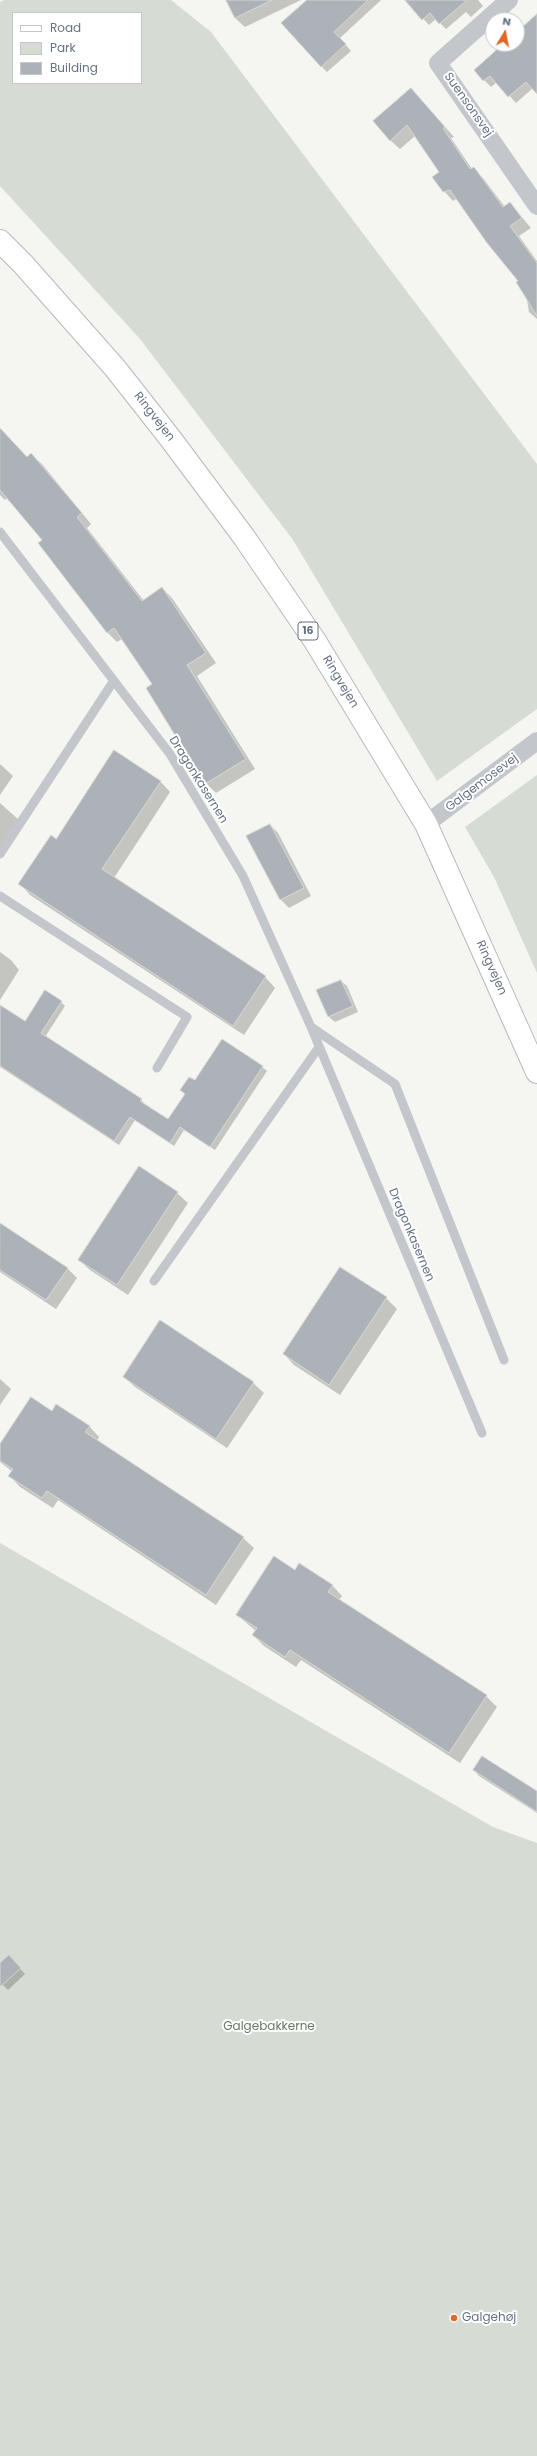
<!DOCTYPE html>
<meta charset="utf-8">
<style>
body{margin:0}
#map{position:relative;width:537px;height:2456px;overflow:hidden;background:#f5f6f2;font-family:Poppins,sans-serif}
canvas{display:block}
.legend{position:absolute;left:12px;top:12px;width:130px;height:72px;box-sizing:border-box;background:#fff;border:1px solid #c1c7cd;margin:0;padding:5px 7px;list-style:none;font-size:12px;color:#657283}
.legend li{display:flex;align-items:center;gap:8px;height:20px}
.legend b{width:20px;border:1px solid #c1c7cd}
.north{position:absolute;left:485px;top:12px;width:40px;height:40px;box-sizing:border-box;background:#fff;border:1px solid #c1c7cd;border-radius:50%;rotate:10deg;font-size:11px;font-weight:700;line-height:16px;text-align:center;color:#657283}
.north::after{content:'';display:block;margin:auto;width:14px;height:18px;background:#e26726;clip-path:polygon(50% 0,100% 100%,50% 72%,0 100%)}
</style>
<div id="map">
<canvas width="537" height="2456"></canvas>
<ul class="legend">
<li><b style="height:5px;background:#fff"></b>Road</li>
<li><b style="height:11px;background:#d6dcd3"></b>Park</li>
<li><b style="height:11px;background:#acb2b8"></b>Building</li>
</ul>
<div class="north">N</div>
</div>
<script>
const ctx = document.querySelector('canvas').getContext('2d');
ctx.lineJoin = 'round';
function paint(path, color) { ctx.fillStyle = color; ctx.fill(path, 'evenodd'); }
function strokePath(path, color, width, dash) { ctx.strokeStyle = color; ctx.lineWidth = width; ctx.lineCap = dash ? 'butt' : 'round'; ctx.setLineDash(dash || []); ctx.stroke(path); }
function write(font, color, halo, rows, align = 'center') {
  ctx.font = font + ' Poppins,sans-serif'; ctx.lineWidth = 4; ctx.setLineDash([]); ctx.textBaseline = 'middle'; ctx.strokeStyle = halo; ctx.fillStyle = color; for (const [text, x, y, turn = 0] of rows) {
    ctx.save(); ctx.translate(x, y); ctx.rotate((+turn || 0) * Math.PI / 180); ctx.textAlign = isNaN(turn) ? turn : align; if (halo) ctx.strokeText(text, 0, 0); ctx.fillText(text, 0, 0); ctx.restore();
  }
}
const green = new Path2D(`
 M4 0H171L211 32 537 464V709L437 781 293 540 140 339 0 186V2ZM13 13H141V83H13Z
 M537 775V973L494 877 465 827Z
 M0 1543 493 1827 537 1843V2456H0Z`);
const shadow = new Path2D(`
 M227 0H301L245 27 235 18Z
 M340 0H381L340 38 351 51 327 72 321 66Z
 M406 0H478L483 6 471 17 466 12 446 29 436 19 429 25Z
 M537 16V92L533 88 516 103 497 82 491 87 475 71 505 44H517V33Z
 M420 99 454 137 451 138 472 169 483 178 505 207 510 203 531 228 519 236 537 261V319L529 312 527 300 519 281 458 201 456 199 453 201 444 191 440 172 415 136 400 149 390 140Z
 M0 428 27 458 31 454 42 464 91 524 87 528 144 601 162 588 172 598 216 663 197 676 255 769 216 793 206 783 153 685 122 639 117 642 107 632 44 541 8 498 5 500 0 495Z
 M0 764 13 776 0 795Z
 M160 781 170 792 114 878 265 977 275 988 244 1035 30 895 20 884 56 840Z
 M0 803 19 820 0 849Z
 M270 825 278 833 311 896 289 908 281 900 247 837Z
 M0 952 11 960 19 970 0 1000Z
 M341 981 347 986 358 1012 335 1022 329 1017 318 991Z
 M61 1002 65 1006 45 1037 141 1099 145 1105 169 1121 186 1095 181 1090 195 1082 262 1067 267 1071 215 1150 184 1130 174 1146 135 1120 119 1145 0 1067V1006L26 1023Z
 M177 1193 188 1203 128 1295 90 1270 79 1260Z
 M0 1224 67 1268 77 1278 56 1309 0 1272Z
 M386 1298 397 1309 340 1395 294 1365 284 1354Z
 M124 1377 253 1383 264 1393 227 1448 135 1387Z
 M0 1379 11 1389 0 1405Z
 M52 1412 89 1426 99 1437 97 1441 243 1538 254 1548 216 1605 58 1500 53 1508 20 1487 10 1476 13 1472 0 1462V1446Z
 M295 1571 332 1585 342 1596 339 1600 486 1696 497 1707 460 1763 301 1660 296 1667 264 1646 253 1635 256 1631 237 1615Z
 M474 1770 537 1793V1813L479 1776Z
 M14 1962 25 1974 8 1990 0 1982V1964Z`);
const building = new Path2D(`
 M226 0H272L235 18Z
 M307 0H368L334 32 346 44 321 67 281 23Z
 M405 0H467L439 24 430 13 422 20Z
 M537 14V94L526 82 508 97 490 76 483 81 474 70 503 44H517V32Z
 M411 88 445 127 443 128 470 169 474 167 503 207 510 202 522 218 510 226 537 263V316L516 282 518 281 487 243 450 190 443 192 432 177 439 172 407 125 390 141 373 121Z
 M0 428 27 457 31 453 82 513 77 517 142 601 162 587 206 653 187 665 246 759 205 784 146 688 152 684 114 628 107 633 38 543 42 540 0 490Z
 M114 750 161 781 102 869 266 976 233 1026 18 884 51 835 56 839Z
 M270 824 304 888 280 900 246 836Z
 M341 980 353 1006 328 1017 316 990Z
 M45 990 62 1001 41 1033 142 1099 140 1101 168 1119 185 1094 180 1090 189 1077 195 1080 222 1039 263 1066 210 1147 180 1127 170 1143 130 1117 114 1141 0 1066V1005L25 1021Z
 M139 1166 178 1192 117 1285 78 1260Z
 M0 1223 68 1268 46 1300 0 1270Z
 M340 1267 387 1297 329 1385 283 1354Z
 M160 1320 254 1382 216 1439 123 1377Z
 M31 1397 52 1411 56 1404 90 1426 85 1432 244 1537 206 1595 47 1491 42 1498 8 1476 13 1469 0 1461V1444Z
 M274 1556 295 1570 299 1563 333 1585 328 1592 487 1695 449 1753 290 1650 285 1657 252 1635 257 1628 236 1615Z
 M482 1756 537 1791V1812L473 1770Z
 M9 1955 21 1968 0 1987V1963Z`);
const lane = new Path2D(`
 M0 532 170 754 243 876 311 1027 482 1433
 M0 854 113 682
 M0 896 187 1017 157 1068
 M311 1027 395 1084 504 1360
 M154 1281 319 1047`);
const street = new Path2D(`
 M509 0 438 63 537 206
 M426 824 537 741`);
const primary = new Path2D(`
 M0 241 23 264 115 368 170 438 244 537 315 641 426 824 537 1072`);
const markers = [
 [454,2318,4,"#e26726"]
];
const shields = [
 [308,631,20]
];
const shieldNames = [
 ["16",308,631]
];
const streetNames = [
 ["Suensonsvej",468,105,55],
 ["Ringvejen",154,417,52],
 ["Ringvejen",340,682,59],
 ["Dragonkasernen",198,780,58],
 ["Galgemosevej",482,783,-37],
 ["Ringvejen",491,968,66],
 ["Dragonkasernen",411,1235,67]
];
const parkNames = [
 ["Galgebakkerne",269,2027]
];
const poiNames = [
 ["Galgehøj",462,2318]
];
paint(green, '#d6dcd3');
paint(shadow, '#0003');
paint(building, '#acb2b8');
strokePath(building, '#d7d7d5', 1);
strokePath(primary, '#b6b9be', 24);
strokePath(lane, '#c3c6ca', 9);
strokePath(street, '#c3c6ca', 18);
strokePath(primary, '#fff', 22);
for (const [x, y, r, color] of markers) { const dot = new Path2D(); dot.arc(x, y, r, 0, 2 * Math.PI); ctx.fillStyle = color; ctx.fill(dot); strokePath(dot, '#fff', 1.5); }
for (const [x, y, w] of shields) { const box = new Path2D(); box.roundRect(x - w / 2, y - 9, w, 18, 3); ctx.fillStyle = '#fff'; ctx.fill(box); strokePath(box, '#657283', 1); }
write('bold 11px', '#657283', null, shieldNames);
write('12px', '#657283', '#fff', streetNames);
write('12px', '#657a63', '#fff', parkNames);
write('12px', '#657283', '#fff', poiNames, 'left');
</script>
